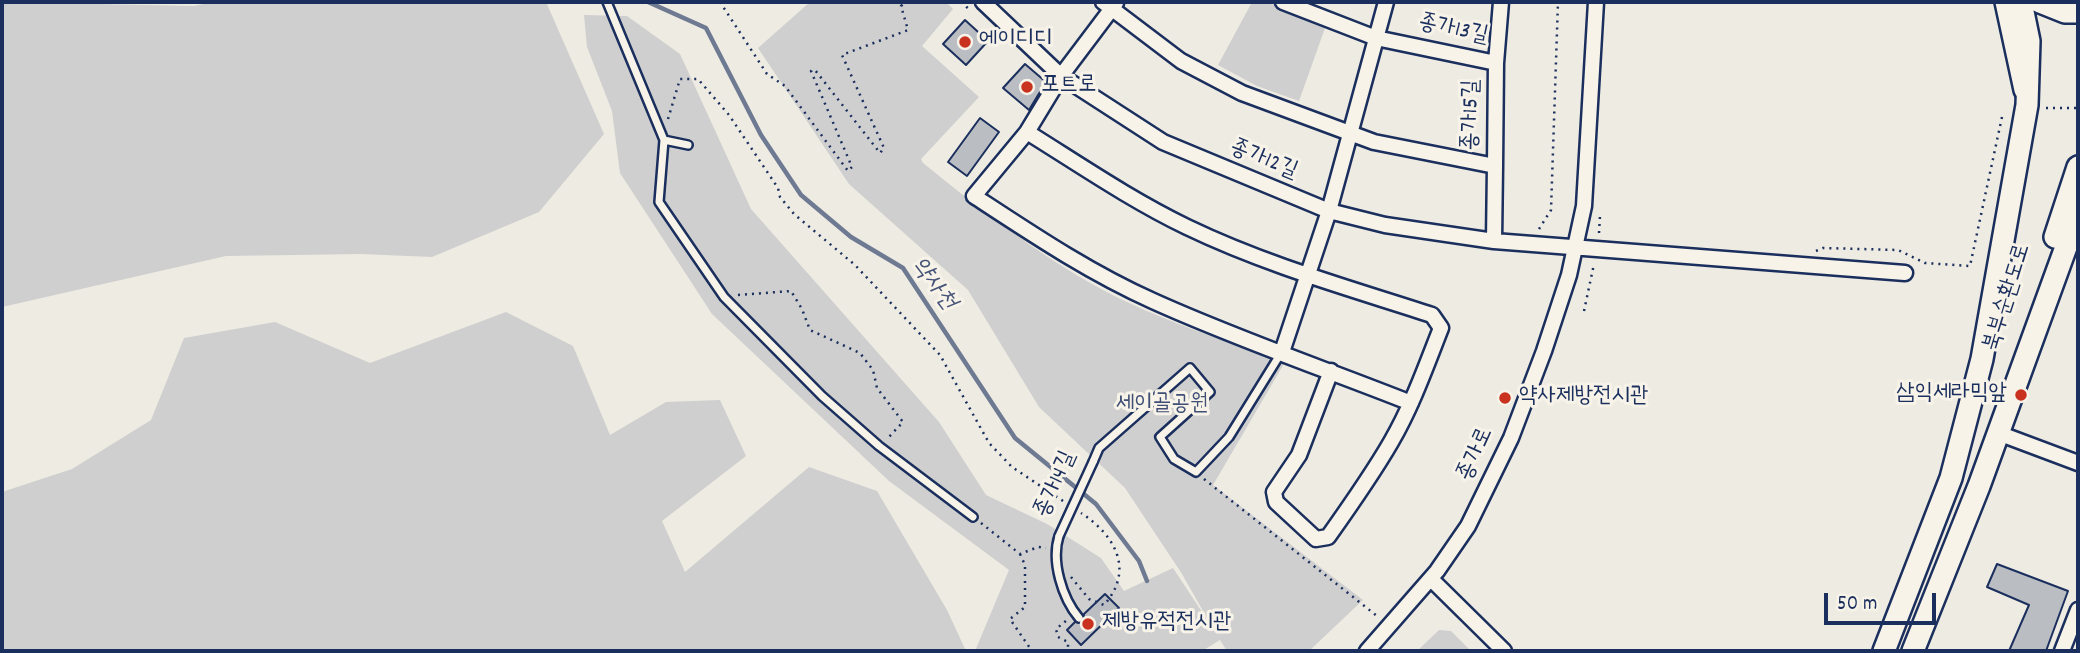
<!DOCTYPE html>
<meta charset="utf-8">
<style>
body{margin:0}
#map{position:relative;width:2080px;height:653px;overflow:hidden;background:#eeebe2;font-family:Dekko,sans-serif}
canvas{display:block}
.frame{position:absolute;inset:0;border:4px solid #1b2f5e;pointer-events:none}
.scale{position:absolute;left:1824px;top:593px;width:112px;height:32px;box-sizing:border-box;border:4px solid #1b2f5e;border-top:0;padding-left:9px;font-size:21px;line-height:24px;white-space:nowrap;color:#1b2f5e;-webkit-text-stroke:5px #f7f3e8;paint-order:stroke}
</style>
<div id="map">
<canvas width="2080" height="653"></canvas>
<div class="frame"></div>
<div class="scale">50 m</div>
</div>
<script>
const ctx = document.querySelector('canvas').getContext('2d');
ctx.lineJoin = 'round';
function paint(path, color) { ctx.fillStyle = color; ctx.fill(path, 'evenodd'); }
function strokePath(path, color, width, dash) { ctx.strokeStyle = color; ctx.lineWidth = width; ctx.lineCap = dash ? 'butt' : 'round'; ctx.setLineDash(dash || []); ctx.stroke(path); }
function write(font, color, halo, rows, align = 'center') {
  ctx.font = font + ' Dekko,"Poor Story",sans-serif'; ctx.lineWidth = 6; ctx.setLineDash([]); ctx.textBaseline = 'middle'; ctx.strokeStyle = halo; ctx.fillStyle = color; for (const [text, x, y, turn = 0] of rows) {
    ctx.save(); ctx.translate(x, y); ctx.rotate((+turn || 0) * Math.PI / 180); ctx.textAlign = isNaN(turn) ? turn : align; if (halo) ctx.strokeText(text, 0, 0); ctx.fillText(text, 0, 0); ctx.restore();
  }
}
const green = new Path2D(`
 M2 2 194 6 213 2H546L604 134 539 212 432 257 361 254 226 256 2 307Z
 M810 2H946L953 9 922 46 979 97 921 159 923 163C980 209 1037 254 1101 289 1159 320 1224 340 1285 362L1213 485 1363 600 1309 651H1227L1220 640 1202 651H975L1009 570 889 481 712 314 620 173 612 111 587 47 584 15 627 16 680 54 751 209 939 422 986 495 1047 524 1101 558 1124 591 1173 568 1212 627 1182 574 1125 488 1039 407 968 290 849 184 758 48Z
 M1252 2H1267L1325 28 1299 101 1257 86 1218 65Z
 M506 312 573 346 610 435 666 402 720 400 746 456 662 521 685 572 809 467 877 491 947 610 966 651H2V492L72 469 151 420 184 338 275 322 370 363Z
 M1439 630 1451 631 1471 651H1417Z`);
const stream = new Path2D(`
 M648 2 706 28 761 135 801 195 851 237 903 268 1015 438 1096 504 1139 561 1147 581`);
const building = new Path2D(`
 M965 20 988 41 966 65 943 44Z
 M1025 64 1046 82 1029 110 1003 88Z
 M980 118 999 132 967 176 948 162Z
 M1997 564 2068 591 2046 651H2009L2029 605 1987 587Z
 M1105 594 1119 608 1081 645 1067 630 1075 622H1083L1084 614Z`);
const path = new Path2D(`
 M720 2 767 74 785 86 848 171 852 167 811 71 815 70 880 153 884 148 842 55 908 30 901 6 906 2
 M961 2 971 11
 M2046 108H2078
 M668 119 680 79H698L729 115 778 188 780 197 794 214 855 265 940 355 989 443 1012 467 1063 501
 M1539 229 1551 210 1558 2
 M1599 233 1600 216
 M1816 251 1823 248 1898 250 1925 263 1970 266 2002 117
 M738 295 791 291 802 309 810 330 860 353 873 370 877 388 903 422 887 439
 M1584 311 1594 264
 M1204 479 1377 616
 M981 523 1020 554 1038 547 1046 548
 M1020 554 1025 565V607L1010 619 1032 651
 M1071 577 1089 599 1104 605C1135 570 1115 535 1081 513
 M1063 651 1068 648V642L1058 637 1056 629 1067 620`);
const service = new Path2D(`
 M607 2 664 140 659 202 724 297 822 396 879 446 973 517
 M664 140 688 145
 M1093 462 1099 448 1190 368 1210 392 1160 437 1174 459 1196 472 1229 437 1281 353
 M1059 536C1051 561 1062 598 1079 618`);
const minor = new Path2D(`
 M983 2 1061 76 1163 142 1329 211 1385 225 1494 241 1905 273
 M1103 2 1181 61 1242 93 1374 142 1495 166 1496 63 1501 2
 M1283 2 1376 38 1496 63
 M1027 132 1061 76 1116 3
 M1494 241 1495 166
 M1282 352 1329 211 1386 2
 M1331 371 1299 455 1274 492 1276 502 1316 539 1328 537C1350 506 1372 475 1391 442 1412 406 1426 366 1441 328L1432 315C1349 288 1266 265 1187 227 1131 200 1080 165 1027 132L974 196C1032 234 1090 273 1153 301 1237 339 1325 369 1411 403
 M1998 433 2078 463
 M1431 579 1504 651
 M1367 651 1437 571 1468 526 1511 438 1544 351 1569 275 1584 206 1596 2
 M2062 651 2078 610`);
const secondary = new Path2D(`
 M2005 2 2024 90`);
const primary = new Path2D(`
 M2040 2 2065 12H2078
 M2055 237 2078 167
 M1884 651 1951 478 1982 359 2027 105 2029 41 2021 2
 M1913 651 1979 486 2078 214`);
const serviceBridge = new Path2D(`
 M1059 536 1093 462`);
const markers = [
 [965,42,7,"#c8321e"],
 [1027,87,7,"#c8321e"],
 [2021,395,7,"#c8321e"],
 [1505,398,7,"#c8321e"],
 [1088,624,7,"#c8321e"]
];
const streetNames = [
 ["종가13길",1453,31,12],
 ["종가15길",1473,115,-89],
 ["종가12길",1263,161,22],
 ["북부순환도로",2009,298,-73],
 ["종가로",1477,455,-66],
 ["종가14길",1057,485,-66]
];
const poiNames = [
 ["에이디디",979,42],
 ["포트로",1041,87],
 ["삼익세라믹앞",2007,395,"right"],
 ["약사제방전시관",1519,398],
 ["제방유적전시관",1102,624]
];
const parkNames = [
 ["세이골공원",1162,406]
];
const waterNames = [
 ["약사천",932,285,53]
];
paint(green, '#cfcfcf');
strokePath(stream, '#6e7992', 4.5);
paint(building, '#babdc2');
strokePath(building, '#1b2f5e', 2);
strokePath(service, '#1b2f5e', 12);
strokePath(minor, '#1b2f5e', 19);
strokePath(secondary, '#1b2f5e', 24);
strokePath(primary, '#1b2f5e', 26);
strokePath(path, '#1b2f5e', 2.5, [2, 5]);
strokePath(service, '#f7f3e8', 7);
strokePath(minor, '#f7f3e8', 14);
strokePath(secondary, '#f7f3e8', 19);
strokePath(primary, '#f7f3e8', 21);
strokePath(serviceBridge, '#1b2f5e', 12, []);
strokePath(serviceBridge, '#f7f3e8', 7);
for (const [x, y, r, color] of markers) { const dot = new Path2D(); dot.arc(x, y, r, 0, 2 * Math.PI); ctx.fillStyle = color; ctx.fill(dot); strokePath(dot, '#f7f3e8', 2.5); }
write('23px', '#1b2f5e', '#f7f3e8', streetNames);
write('23px', '#1b2f5e', '#f7f3e8', poiNames, 'left');
write('23px', '#3f4f75', '#f7f3e8', parkNames);
write('italic 24px', '#455478', '#f7f3e8', waterNames);
</script>
